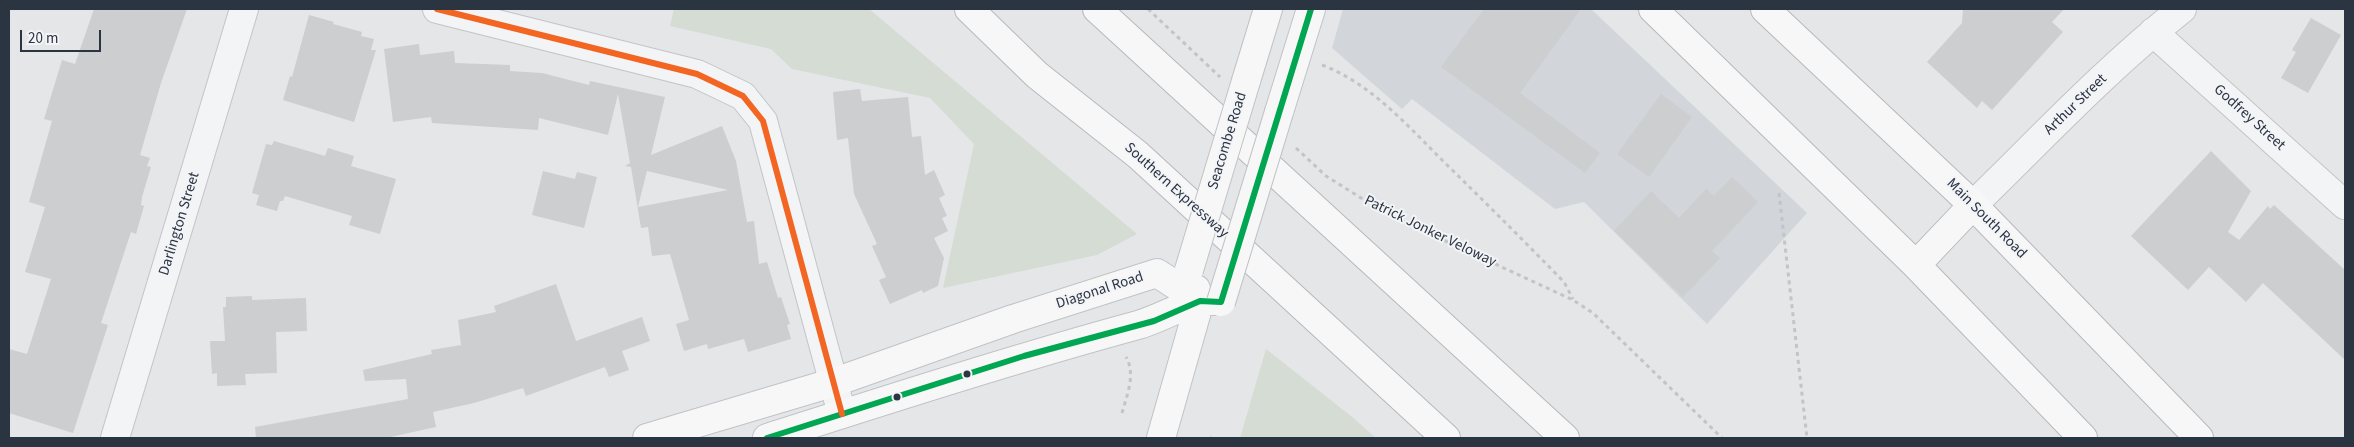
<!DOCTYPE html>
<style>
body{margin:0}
#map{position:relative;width:2354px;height:447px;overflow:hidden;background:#e4e6e8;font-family:"Source Sans 3",sans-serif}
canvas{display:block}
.frame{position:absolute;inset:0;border:10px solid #2b3441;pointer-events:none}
.scale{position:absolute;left:20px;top:30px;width:81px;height:22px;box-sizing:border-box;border:2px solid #2b3441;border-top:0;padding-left:6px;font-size:15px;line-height:18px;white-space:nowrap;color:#2b3441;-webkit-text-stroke:4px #f2f4f7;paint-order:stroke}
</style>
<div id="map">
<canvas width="2354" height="447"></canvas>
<div class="frame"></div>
<div class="scale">20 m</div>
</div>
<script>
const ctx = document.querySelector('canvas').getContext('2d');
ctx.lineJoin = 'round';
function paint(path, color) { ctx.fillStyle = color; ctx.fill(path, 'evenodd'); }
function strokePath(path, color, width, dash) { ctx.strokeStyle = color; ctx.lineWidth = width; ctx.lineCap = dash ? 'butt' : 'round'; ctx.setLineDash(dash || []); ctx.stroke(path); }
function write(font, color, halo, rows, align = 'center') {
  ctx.font = font + ' "Source Sans 3",sans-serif'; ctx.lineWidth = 4; ctx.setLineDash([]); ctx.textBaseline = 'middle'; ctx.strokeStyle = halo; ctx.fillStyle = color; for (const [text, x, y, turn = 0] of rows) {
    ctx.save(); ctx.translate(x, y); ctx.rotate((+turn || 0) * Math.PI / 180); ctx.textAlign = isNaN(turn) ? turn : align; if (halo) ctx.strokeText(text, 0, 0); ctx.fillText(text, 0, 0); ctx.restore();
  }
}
const built = new Path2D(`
 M1343 9H1591L1807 213 1707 324 1584 202 1555 209 1412 99 1402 109 1332 48Z`);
const green = new Path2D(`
 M674 9H869L1137 234 1097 255 943 288 974 144 930 98 792 69 771 49 670 26Z
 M1266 349 1351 416 1376 438H1240Z`);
const building = new Path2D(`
 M94 9H187L161 83 140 155 150 158 147 166 151 167 142 197 141 205 144 206 136 234 131 232 101 323 108 325 73 433 9 413V349L27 354 51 279 25 272 45 207 29 202 52 121 44 119 62 60 75 64Z
 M1484 9H1581L1520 93 1600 153 1585 173 1441 67Z
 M1963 9H2064L2052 22 2063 32 1992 110 1982 101 1977 108 1927 62 1962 23Z
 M309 15 334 22 333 24 362 32 361 36 374 39 371 50H376L354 122 283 100 290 76 292 77Z
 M2311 18 2341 35 2308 93 2281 78 2296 52 2292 50Z
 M419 44 420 55 454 51 455 63 510 65V71L542 73 589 85 590 81 665 97 651 155 722 126 736 161 747 222 754 221 759 264 767 262 778 298 781 297 790 324 787 325 791 339 748 352 744 339 708 349 707 344 684 351 676 324 689 320 670 254 652 256 648 227 641 228 631 167 625 166 630 163 618 94 608 135 539 118 538 130 432 123 431 117 393 122 384 49ZM647 171 728 190 638 207Z
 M860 89 862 101 908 97 912 137 921 136 925 175 934 170 945 195 939 198 947 216 942 218 948 231 934 238 944 258 938 286 923 293 922 290 890 304 879 280 886 277 872 246 877 244 854 194 848 138 837 140 833 92Z
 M1661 94 1692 117 1649 177 1617 154Z
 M274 141 325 156 328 148 354 156 351 166 396 179 380 234 349 225 352 216 285 196 283 201H280L277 211 256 205 259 195 252 193 266 144 272 145Z
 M2211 151 2251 191 2228 232 2239 240 2268 206 2270 209 2274 205 2345 270V360L2263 283 2246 302 2209 267 2188 290 2131 236Z
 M543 171 575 179 577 172 597 177 584 228 532 215Z
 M1732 177 1758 202 1712 251 1720 258 1683 297 1614 231 1651 191 1679 218 1706 189 1714 196Z
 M556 284 576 341 642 317 650 341 622 351 629 370 609 377 605 367 526 396 523 388 474 403 433 412 436 427 386 438H256L255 427 408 399 406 379 365 381 363 370 432 354 431 350 461 345 458 320 496 312 494 306Z
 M252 296V300L306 298 307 331 276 332 277 373 245 374 246 385 217 386V373L212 374 210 341H225L223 307H226V297Z`);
const path = new Path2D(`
 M1148 9 1220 77
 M1322 65C1370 83 1407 125 1443 161 1484 201 1524 241 1564 282L1573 299
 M1296 148 1326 176 1385 213 1573 300 1593 313 1722 438
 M1779 193 1807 438
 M1122 413C1127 395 1136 374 1126 357
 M1211 438 1212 437`);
const minor = new Path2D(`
 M437 9 697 74 743 96 763 121 842 414
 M2153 32 2345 205
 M1973 205C2041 139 2107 68 2182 9
 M115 438 244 9`);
const major = new Path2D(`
 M1246 81 1268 9
 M1279 112 1311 9
 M647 438 835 382 1013 319 1157 273 1200 301
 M767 438C890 399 1013 359 1138 325 1163 318 1188 300 1213 301
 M1161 438 1200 301 1196 289`);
const highway = new Path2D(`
 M969 9 1037 75 1138 155 1446 438
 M1097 9 1565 438
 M1653 9 1916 265 2083 438
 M1765 9 1973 205 2199 438
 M1916 265 1973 205`);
const majorBridge = new Path2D(`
 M1189 270 1246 81
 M1221 302 1279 112`);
const bus1 = new Path2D(`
 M767 438 1024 356 1154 321 1200 301 1221 302 1311 9`);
const bus2 = new Path2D(`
 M437 9 697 74 743 96 763 121 842 414`);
const markers = [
 [967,374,4.5,"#2b3441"],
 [897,397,4.5,"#2b3441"]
];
const streetNames = [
 ["Arthur Street",2076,105,-44],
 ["Godfrey Street",2249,118,42],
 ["Seacombe Road",1228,141,-73],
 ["Southern Expressway",1176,191,42],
 ["Main South Road",1986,219,45],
 ["Darlington Street",180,224,-73],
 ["Patrick Jonker Veloway",1430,232,26],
 ["Diagonal Road",1100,291,-18]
];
paint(built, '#d2d6db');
paint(green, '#d5dcd4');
paint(building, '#ccced0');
strokePath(minor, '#c2c4c6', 30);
strokePath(major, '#c0c3c6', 30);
strokePath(highway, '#b6b9bd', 30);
strokePath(path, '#c2c4c7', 3, [4, 4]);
strokePath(minor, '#f3f4f5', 28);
strokePath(major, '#f7f7f7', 28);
strokePath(highway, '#f7f7f7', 28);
strokePath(majorBridge, '#c0c3c6', 30, []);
strokePath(majorBridge, '#f7f7f7', 28);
strokePath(bus1, '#00a651', 6);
strokePath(bus2, '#f26522', 6);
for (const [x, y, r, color] of markers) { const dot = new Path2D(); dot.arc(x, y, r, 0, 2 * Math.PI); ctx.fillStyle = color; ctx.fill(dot); strokePath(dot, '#f2f4f7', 2); }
write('15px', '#2b3441', '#f2f4f7', streetNames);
</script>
